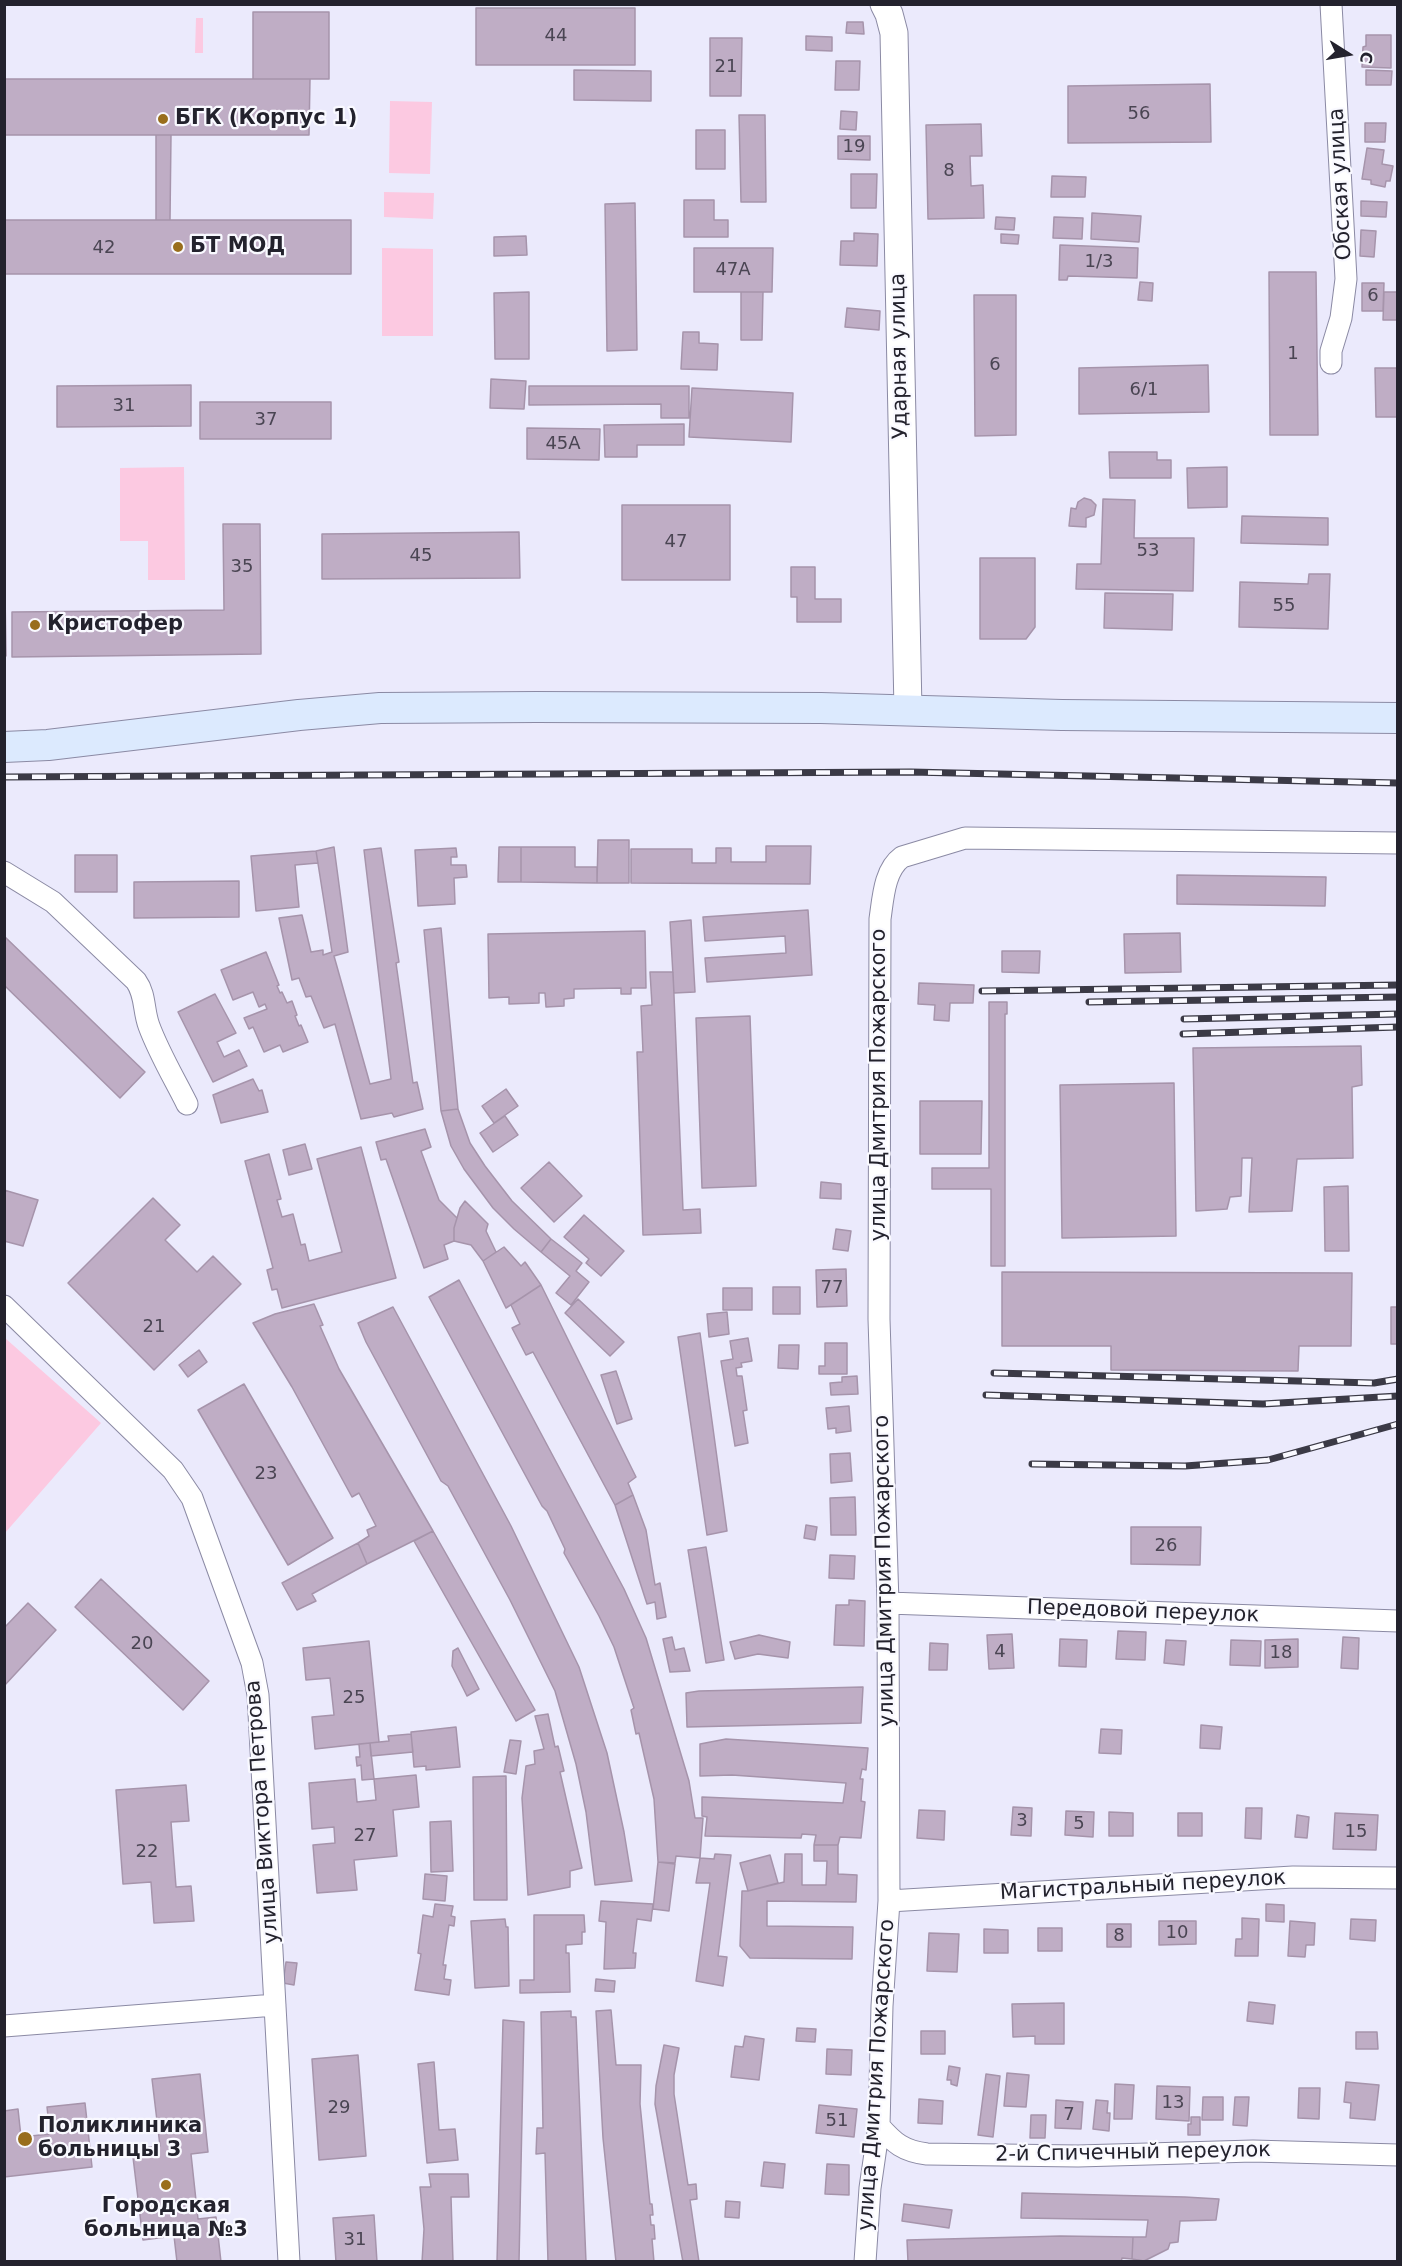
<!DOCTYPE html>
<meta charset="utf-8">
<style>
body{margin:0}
#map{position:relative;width:1402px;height:2266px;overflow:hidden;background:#ebeafc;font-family:"DejaVu Sans",sans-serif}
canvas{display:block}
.frame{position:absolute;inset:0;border:6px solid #23222d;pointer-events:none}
.north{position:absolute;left:1318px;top:24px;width:60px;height:60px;-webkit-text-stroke:4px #f9f9ff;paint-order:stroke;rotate:101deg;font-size:16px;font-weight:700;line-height:24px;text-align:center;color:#23222d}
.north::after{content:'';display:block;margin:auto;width:21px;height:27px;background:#23222d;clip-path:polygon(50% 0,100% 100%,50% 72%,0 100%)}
</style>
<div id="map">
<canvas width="1402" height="2266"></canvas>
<div class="frame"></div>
<div class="north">С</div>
</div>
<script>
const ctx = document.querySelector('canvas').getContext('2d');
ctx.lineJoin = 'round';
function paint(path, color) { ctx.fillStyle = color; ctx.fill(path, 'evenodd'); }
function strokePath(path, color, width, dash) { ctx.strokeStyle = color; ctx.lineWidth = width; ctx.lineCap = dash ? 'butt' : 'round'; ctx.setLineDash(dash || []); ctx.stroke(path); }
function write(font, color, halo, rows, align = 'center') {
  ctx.font = font + ' "DejaVu Sans",sans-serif'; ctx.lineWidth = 4.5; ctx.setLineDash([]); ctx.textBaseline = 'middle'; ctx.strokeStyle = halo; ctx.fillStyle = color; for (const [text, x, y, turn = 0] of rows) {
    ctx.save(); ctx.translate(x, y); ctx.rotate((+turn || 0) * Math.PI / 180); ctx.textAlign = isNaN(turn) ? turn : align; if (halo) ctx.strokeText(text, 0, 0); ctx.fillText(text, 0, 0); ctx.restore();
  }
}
const green = new Path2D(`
 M196 18H203V53H195Z
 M390 101 432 102 430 174 389 173Z
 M384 192 434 193 433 219 384 217Z
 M382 248 433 249V336H382Z
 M184 467 185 580H148V541H120V468Z
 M5 1338 101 1423 5 1533Z`);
const building = new Path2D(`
 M476 8H635V65H476Z
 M253 12H329V79H253Z
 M847 22H863L864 34 846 33Z
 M1366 35H1391V68L1362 67 1363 47 1366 46Z
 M806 36 832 37V51L806 50Z
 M710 38H742L741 96H710Z
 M836 61H860L859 90H835Z
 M574 70 651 71V101L574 100Z
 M1366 70 1392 71 1391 85H1366Z
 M4 79H310L309 135H4Z
 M1210 84 1211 142 1068 143V86Z
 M841 111 857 112 856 130 840 129Z
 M739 115H765L766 202H741Z
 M1365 123H1386L1385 142H1365Z
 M981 124 982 156H970L971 186 983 185 984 218 928 219 926 125Z
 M696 130H725V169H696Z
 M156 135H171L170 220H156Z
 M838 136H870V160L838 159Z
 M1367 148 1384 150 1382 164 1393 166 1390 181H1386L1385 187 1371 184V180L1362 179Z
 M851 174H877L876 208H851Z
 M1052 176 1086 177 1085 197H1051Z
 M684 200H714V220H728V237H684Z
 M1361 201 1387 202 1386 217 1361 216Z
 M635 203 637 350 607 351 605 204Z
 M1092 213 1141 216 1139 242 1091 239Z
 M996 217 1015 218 1014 230 995 229Z
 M1054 217 1083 218 1082 239 1053 238Z
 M4 220H351V274H4Z
 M1361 230 1376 231 1374 257 1360 256Z
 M854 233 878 234 877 266 840 265 841 241H854Z
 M1001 234 1019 235 1018 244 1001 243Z
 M526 236 527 255 494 256V237Z
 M1060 245 1138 248 1137 278 1068 276 1067 280H1059Z
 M694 248H773L772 292H694Z
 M1269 272H1316L1318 435H1270Z
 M1140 282 1153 283 1152 301 1138 300Z
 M1362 283H1384L1383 311H1362Z
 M529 292V359H495L494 293Z
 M741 292H763L762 340H741Z
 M1384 292H1398V320H1383Z
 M974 295H1016V435L975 436Z
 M847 308 880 311 879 330 845 327Z
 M683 332H699V343L718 344 717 370 681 369Z
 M1208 365 1209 412 1079 414V368Z
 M1375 368H1398V417H1376Z
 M491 379 526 381 524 409 490 408Z
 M191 385V426L57 427V386Z
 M529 386H689V418H661V404L529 405Z
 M692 388 793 393 791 442 689 437Z
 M200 402H331V439H200Z
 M684 424V445H637V457H605L604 425Z
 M527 428 600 429 599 460 527 459Z
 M1109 452H1157V460H1171V478H1110Z
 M1227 467V507L1188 508 1187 468Z
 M1084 498 1091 500 1096 505 1094 515 1086 518V527L1069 526 1071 508 1076 509 1078 502Z
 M1103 499 1135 500 1134 538H1194L1193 591 1076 589 1077 564H1101Z
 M622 505H730V580H622Z
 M1242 516 1328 518V545L1241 543Z
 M223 524H260L261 654 12 657V612L224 610Z
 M4 526 6 656 4 655Z
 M519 532 520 578 322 579V534Z
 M980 558H1035V627L1026 639H980Z
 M791 567H815V599H841V622H797V597H791Z
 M1309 574H1330L1328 629 1239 627 1240 582 1308 584Z
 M1105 593 1173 594 1172 630 1104 628Z
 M598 840H629V883H597Z
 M766 846H811L810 884 631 883V849H692V863H716V848H731V862H766Z
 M334 847 348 952 334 956 370 1084 391 1079 364 850 381 848 399 962 396 963 413 1083 417 1082 423 1109 394 1117 392 1113 361 1119 335 1024 324 1028 311 996 306 997 299 978 292 980 279 918 302 915 311 952 323 950V955L332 952 316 851Z
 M499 847H521V882H498Z
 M521 847H575V867H597V883L521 882Z
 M456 848 457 857H451V865H466L467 877 454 878 455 904 418 906 415 850Z
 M316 851 318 863 295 865 299 907 256 911 251 856Z
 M75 855H117V892H75Z
 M1177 875 1326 877 1325 906 1177 904Z
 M239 881V917L134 918V882Z
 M808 910 812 975 707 982 705 958 786 953 785 936 705 941 703 917Z
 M691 920 695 992 674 993 670 922Z
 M441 928 458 1109 441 1111 424 930Z
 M645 931 646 988H631V994H621V988L574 989V998L564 999V1006L546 1007 545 993H539V1003L509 1004V997L489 998 488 934Z
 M1180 933 1181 972 1125 973 1124 934Z
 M4 936 145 1072 120 1098 4 985Z
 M1002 951H1040L1039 973 1002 972Z
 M266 952 279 985 277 986 280 993 282 992 287 1003 292 1001 297 1015 295 1016 299 1026 301 1025 308 1042 283 1052 280 1045 264 1052 253 1027 249 1029 244 1018 267 1009 265 1004 259 1007 253 992 233 1000 221 970Z
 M650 972H673L683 1210 700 1209 701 1233 643 1235 637 1052H643L641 1006 652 1005Z
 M919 983 974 985 973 1003H950L949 1021 934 1020 935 1005 918 1004Z
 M215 994 236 1033 217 1042 224 1057 239 1050 247 1066 213 1082 178 1012Z
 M989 1002H1007V1014H1005V1266H991V1189H932V1168H989Z
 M750 1016 756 1186 702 1188 696 1018Z
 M1361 1046 1362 1085 1352 1087 1353 1158 1297 1159 1292 1211 1249 1212 1252 1158H1242L1241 1196 1230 1197 1227 1209 1196 1211 1193 1048Z
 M253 1079 259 1091 262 1090 268 1112 221 1123 213 1095Z
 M1174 1083 1176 1236 1062 1238 1060 1085Z
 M506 1089 518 1106 494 1123 482 1106Z
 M920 1101H982L981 1154H920Z
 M458 1109 470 1143 485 1166 512 1201 551 1239 541 1252 514 1229 493 1208 464 1169 451 1146 441 1111Z
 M505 1116 518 1135 493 1152 480 1133Z
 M425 1129 431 1147 421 1151 439 1200 457 1218 454 1228V1241L444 1245 448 1259 424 1268 386 1159 381 1160 376 1142Z
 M305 1144 312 1169 289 1175 283 1150Z
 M361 1147 396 1278 282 1308 277 1289 272 1290 267 1270 273 1268 245 1161 269 1154 281 1199 277 1200 282 1217 293 1214 301 1245 305 1244 309 1261 342 1252 317 1159Z
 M549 1162 582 1196 554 1222 521 1188Z
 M821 1182 841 1184V1199L820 1198Z
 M1348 1186 1349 1251H1325L1324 1187Z
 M4 1190 38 1200 23 1246 4 1241Z
 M153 1198 180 1225 165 1240 197 1272 213 1256 241 1284 154 1370 68 1283Z
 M465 1201 488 1224 486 1231 496 1252 483 1261 471 1245 454 1241V1228L460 1208Z
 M584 1215 624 1251 601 1276 586 1263 589 1259 564 1237Z
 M836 1229 851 1231 848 1251 833 1249Z
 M551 1239 582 1263 576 1271 589 1282 571 1305 556 1293 570 1276 541 1252Z
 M504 1247 521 1266 525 1262 541 1285 506 1308 483 1261Z
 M846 1269 847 1306 817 1307 816 1270Z
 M1002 1272 1352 1273 1351 1346H1299L1298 1371 1111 1370V1346H1002Z
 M459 1280 624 1589 646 1638 689 1781 695 1818H703L700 1858 676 1856 675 1863 658 1862 654 1799 639 1733 636 1734 631 1710 634 1708 614 1647 599 1616 564 1553 565 1549 547 1511 542 1506 429 1297Z
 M541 1285 636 1477 628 1483 633 1495 615 1505 533 1352 526 1355 512 1328 520 1324 511 1305Z
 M773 1287H800V1314H773Z
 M723 1288H752V1310H723Z
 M578 1299 624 1342 610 1356 565 1313Z
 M314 1304 323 1325 320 1326 339 1369 433 1531 367 1564 358 1543 369 1536 367 1530 376 1526 359 1493 352 1497 292 1387 253 1323 275 1314Z
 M393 1307 511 1526 579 1667 607 1753 624 1832 632 1881 595 1885 586 1812 576 1764 555 1691 510 1600 448 1486 441 1481 366 1342 358 1323Z
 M1391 1307H1398V1344H1391Z
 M727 1312 729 1334 709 1337 707 1314Z
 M700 1333 727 1531 707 1535 678 1337Z
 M748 1338 752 1361 741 1363 742 1367 736 1368 737 1376H742L747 1410 743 1411 748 1443 735 1446 721 1361 733 1359 730 1341Z
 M825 1343H847V1374H819V1366H825Z
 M779 1345H799L798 1369 778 1368Z
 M199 1350 207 1362 188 1377 179 1365Z
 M616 1371 632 1419 617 1424 601 1375Z
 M857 1376 858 1394 831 1395 830 1383 842 1382V1377Z
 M244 1384 333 1538 288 1565 198 1410Z
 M849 1406 851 1431 836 1433V1428L828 1429 826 1408Z
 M850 1453 852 1481 831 1483 830 1454Z
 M633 1495 646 1530 655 1585 660 1583 666 1617 657 1619 655 1602 647 1604 615 1505Z
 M855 1497 856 1535H831L830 1498Z
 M806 1525 817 1527 815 1540 804 1538Z
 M1131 1527H1201L1200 1565 1131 1564Z
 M433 1531 535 1710 516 1721 414 1541Z
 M358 1543 367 1564 312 1594 316 1601 297 1610 282 1583Z
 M706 1547 724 1660 706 1663 688 1550Z
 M830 1555 855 1556 854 1579 829 1578Z
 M101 1579 209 1681 183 1710 75 1607Z
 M849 1600 865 1601 864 1646 834 1645 836 1605H849Z
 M28 1603 56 1630 4 1686V1628Z
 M1118 1631 1146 1632 1145 1660 1116 1659Z
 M1012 1634 1014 1668 989 1669 987 1635Z
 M759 1635 790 1642 788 1658 758 1654 735 1659 730 1642Z
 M672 1637 675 1650 684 1648 690 1671 670 1672 663 1639Z
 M1343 1637 1359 1638 1358 1669 1341 1668Z
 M1060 1639 1087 1640 1086 1667 1059 1666Z
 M1298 1639V1667L1265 1668V1640Z
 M1166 1640 1186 1641 1184 1665 1164 1663Z
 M1231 1640 1261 1641 1260 1666 1230 1665Z
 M369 1641 379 1742 315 1749 312 1717 334 1715 330 1678 306 1680 303 1648Z
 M930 1643 948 1644 947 1670H929Z
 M458 1648 479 1689 467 1696 452 1666 453 1651Z
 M863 1687 861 1723 687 1727 686 1693 699 1691Z
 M548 1714 555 1747 558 1746 564 1771 560 1772 582 1868 570 1871V1887L528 1895 522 1798 526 1766 535 1764 534 1751 544 1749 535 1716Z
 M1201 1725 1222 1727 1220 1749 1200 1748Z
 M456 1727 460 1767 426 1770V1766L414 1767 411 1732Z
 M1101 1729 1122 1730 1121 1754 1099 1753Z
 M411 1734 413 1752 371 1756 370 1743 389 1741 388 1736Z
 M726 1739 868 1748 866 1770 862 1769 860 1779H863L861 1801 865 1802 861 1838 840 1837 838 1845H814L816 1835 802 1834 801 1838 705 1836 707 1817 702 1816V1797L843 1803 846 1783 732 1775 700 1776V1744Z
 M510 1740 521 1741 516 1774 504 1772Z
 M370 1743 374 1779 362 1780 361 1765 357 1766 356 1757H360L359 1744Z
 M416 1775 419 1807 393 1810 397 1856 354 1860 357 1890 317 1893 313 1845 335 1843 334 1827 312 1829 309 1783 355 1779 357 1802 376 1800 374 1779Z
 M506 1776 507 1900H474L473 1777Z
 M186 1785 189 1821 171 1822 176 1887 191 1886 194 1921 154 1923 151 1882 123 1884 116 1790Z
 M1013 1807 1032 1808 1031 1836 1011 1835Z
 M1246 1808H1262L1261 1839 1245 1838Z
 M919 1810 945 1811 944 1840 917 1838Z
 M1066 1811 1094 1812 1093 1837 1065 1835Z
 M1109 1812 1133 1813V1836H1109Z
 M1178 1813H1202V1836H1178Z
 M1335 1813 1378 1815 1376 1850 1333 1849Z
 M1297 1815 1309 1817 1307 1838 1295 1837Z
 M451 1821 453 1871 431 1872 430 1822Z
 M814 1845H838V1874L857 1875 856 1902 767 1901V1926L853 1927 852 1959 750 1958 740 1946 742 1891H748L784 1882 785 1854H802V1885H826L827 1861H814Z
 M715 1854 731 1855 718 1956 727 1957 723 1986 696 1981 710 1883H696L700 1858 714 1859Z
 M770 1855 778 1883 748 1891 740 1863Z
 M658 1862 675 1864 669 1911 653 1909Z
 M425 1874 447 1876 445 1901 423 1899Z
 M601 1901 653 1904 651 1921 637 1919 633 1953H636L635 1968 604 1969 606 1922 599 1921Z
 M435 1904 453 1906 451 1916 455 1917 454 1926 449 1925 443 1965H446L444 1979 451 1980 449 1995 415 1990 421 1954 418 1953 423 1915 433 1917Z
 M1266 1904 1284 1905V1922L1266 1921Z
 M534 1915H584L585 1932H582V1944L566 1945V1953H569L570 1992 520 1993V1980H534Z
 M1242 1918 1259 1919 1258 1956H1235L1236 1939H1242Z
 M505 1919 506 1927H508L509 1986 475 1988 471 1921Z
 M1351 1919 1376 1920 1375 1941 1350 1939Z
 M1159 1921H1196V1944L1159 1945Z
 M1290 1921 1315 1923 1314 1945H1306L1305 1957 1288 1956Z
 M1107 1924H1131V1947H1107Z
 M1038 1928H1062V1951H1038Z
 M984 1929 1008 1930V1953H984Z
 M929 1933 959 1934 957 1972 927 1971Z
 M286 1962 297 1963 294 1985 283 1983Z
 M596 1979 615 1981 614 1992 595 1991Z
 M1249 2002 1275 2005 1273 2024 1247 2021Z
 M1064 2003V2044H1035V2036L1013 2037 1012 2004Z
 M611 2010 616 2065H641L640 2104 650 2204H652L653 2215H650L651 2225H654L655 2239H652L654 2262H616L603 2138 596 2011Z
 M571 2011V2017H576L586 2262H548L545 2153 536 2154 537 2128H543L541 2012Z
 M503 2020 524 2022 519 2262H497Z
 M797 2028 816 2029 815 2042 796 2041Z
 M921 2031H945V2054H921Z
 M1356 2032H1377L1378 2049H1356Z
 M745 2036 764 2039 759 2080 731 2077 735 2046 743 2047Z
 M664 2045 679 2048 674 2075V2094L688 2185 696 2184 697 2199 690 2200 699 2262H683L655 2104 656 2086Z
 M827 2049 852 2050 851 2075 826 2074Z
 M358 2055 366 2156 319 2160 312 2059Z
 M434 2062 439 2130 455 2129 458 2160 427 2163 418 2064Z
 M949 2066 960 2068 957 2086 951 2084V2080H947Z
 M1007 2073 1029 2075 1026 2107 1004 2106Z
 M200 2074 208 2152 191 2154 198 2219 216 2217 221 2262H177L174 2236 143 2240 132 2149 160 2146 152 2079Z
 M986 2074 1000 2076 993 2137 978 2135Z
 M1346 2082 1379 2085 1375 2120 1350 2118 1351 2103 1344 2102Z
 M1115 2084 1134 2085 1132 2119H1114Z
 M1157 2086 1190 2087 1189 2121 1156 2119Z
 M1299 2088H1320L1319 2119 1298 2118Z
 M1203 2097H1223V2120H1202Z
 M1235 2097H1249L1247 2126 1233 2125Z
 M919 2099 943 2101 942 2124 918 2123Z
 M1056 2100 1083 2102 1081 2129 1055 2128Z
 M1096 2100 1108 2101 1107 2113H1110L1109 2131 1093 2129Z
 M85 2103 92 2167 4 2177V2111L18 2109 21 2137 50 2134 47 2107Z
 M819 2105 857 2109 854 2137 816 2133Z
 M1031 2115H1046L1045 2138H1030Z
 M1191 2117H1200V2135H1188V2124H1191Z
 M764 2162 785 2164 783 2188 761 2186Z
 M827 2164 849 2165V2195L825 2194Z
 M429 2174H468L469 2197H451L453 2262H422L424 2229 420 2187H431Z
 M1022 2193 1185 2197 1219 2199 1216 2220 1180 2221 1178 2242 1170 2243 1168 2249 1144 2261 1132 2259 1133 2237H1146L1148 2220 1021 2218Z
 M726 2201 740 2202 739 2218 725 2217Z
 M904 2204 952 2210 949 2228 902 2221Z
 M374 2215 377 2262H336L333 2218Z
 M1060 2236 1133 2237 1132 2259 1122 2258 1121 2262H908L907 2240Z`);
const minor = new Path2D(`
 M1331 4 1346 279 1341 318 1331 351V363
 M4 872 53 902 136 981C146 995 143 1010 149 1026 159 1053 174 1078 187 1104
 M4 1306 173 1470 192 1498 252 1663 258 1695 289 2262
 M888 1603 1398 1621
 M889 1901 1293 1877 1398 1878
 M4 2026 275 2005
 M879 2126C894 2143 903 2151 927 2154L1078 2156 1253 2151 1398 2155
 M865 2262 870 2188 879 2126 882 2006 889 1901 888 1603 879 1319 880 919C883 899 884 870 902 857L965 838 1398 843`);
const tertiary = new Path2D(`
 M884 4 889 14 894 33 908 710`);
const secondary = new Path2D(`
 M4 747 48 745 299 715 380 708 536 707 821 708 1062 715 1398 718`);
const rail = new Path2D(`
 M4 777 911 772 1398 783
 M982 991 1398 985
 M1089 1002 1398 997
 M1184 1019 1398 1014
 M1183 1034 1398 1027
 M994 1373 1374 1383 1398 1379
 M986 1395 1263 1404 1398 1396
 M1032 1464 1185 1466 1268 1460 1398 1424`);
const markers = [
 [163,119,6,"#996e1c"],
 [178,247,6,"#996e1c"],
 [35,625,6,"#996e1c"],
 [25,2139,8,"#996e1c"],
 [166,2185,6,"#996e1c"]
];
const numberNames = [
 ["44",556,36],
 ["21",726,67],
 ["56",1139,114],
 ["19",854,147],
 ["8",949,171],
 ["42",104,248],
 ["1/3",1099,262],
 ["47А",733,270],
 ["6",1373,296],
 ["1",1293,354],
 ["6",995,365],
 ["6/1",1144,390],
 ["31",124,406],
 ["37",266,420],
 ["45А",563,444],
 ["47",676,542],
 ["53",1148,551],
 ["45",421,556],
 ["35",242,567],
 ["55",1284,606],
 ["77",832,1288],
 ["21",154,1327],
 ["23",266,1474],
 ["26",1166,1546],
 ["20",142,1644],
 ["4",1000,1652],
 ["18",1281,1653],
 ["25",354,1698],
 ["3",1022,1821],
 ["5",1079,1824],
 ["15",1356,1832],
 ["27",365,1836],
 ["22",147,1852],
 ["10",1177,1933],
 ["8",1119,1936],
 ["13",1173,2103],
 ["29",339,2108],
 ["7",1069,2115],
 ["51",837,2121],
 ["31",355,2240]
];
const poiNames = [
 ["БГК (Корпус 1)",175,119],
 ["БТ МОД",190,247],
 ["Кристофер",47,625],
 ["Поликлиника",38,2127],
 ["больницы 3",38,2151],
 ["Городская",166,2207,"center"],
 ["больница №3",166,2231,"center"]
];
const streetNames = [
 ["Обская улица",1341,184,-93],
 ["Ударная улица",900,356,-91],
 ["улица Дмитрия Пожарского",880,1085,-90],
 ["улица Дмитрия Пожарского",885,1571,-91],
 ["Передовой переулок",1143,1612,2],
 ["улица Виктора Петрова",263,1812,-94],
 ["Магистральный переулок",1143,1886,-3],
 ["улица Дмитрия Пожарского",877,2075,-86],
 ["2-й Спичечный переулок",1133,2153,-1]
];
paint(green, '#fcc9e1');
paint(building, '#bfadc5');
strokePath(building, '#a694ab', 1.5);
strokePath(minor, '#8b8aa4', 23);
strokePath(tertiary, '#8b8aa4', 29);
strokePath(secondary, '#8b8aa4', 32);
strokePath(minor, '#fff', 21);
strokePath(tertiary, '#fff', 27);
strokePath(secondary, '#dceafe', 30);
strokePath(rail, '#3b3a46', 7);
strokePath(rail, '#f9f9ff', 4.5, [14]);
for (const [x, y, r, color] of markers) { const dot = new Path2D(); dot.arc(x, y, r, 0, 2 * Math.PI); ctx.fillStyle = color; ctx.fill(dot); strokePath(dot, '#f9f9ff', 2); }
write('18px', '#4a4553', null, numberNames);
write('bold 21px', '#23222d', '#f9f9ff', poiNames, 'left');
write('21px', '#23222d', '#f9f9ff', streetNames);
</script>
